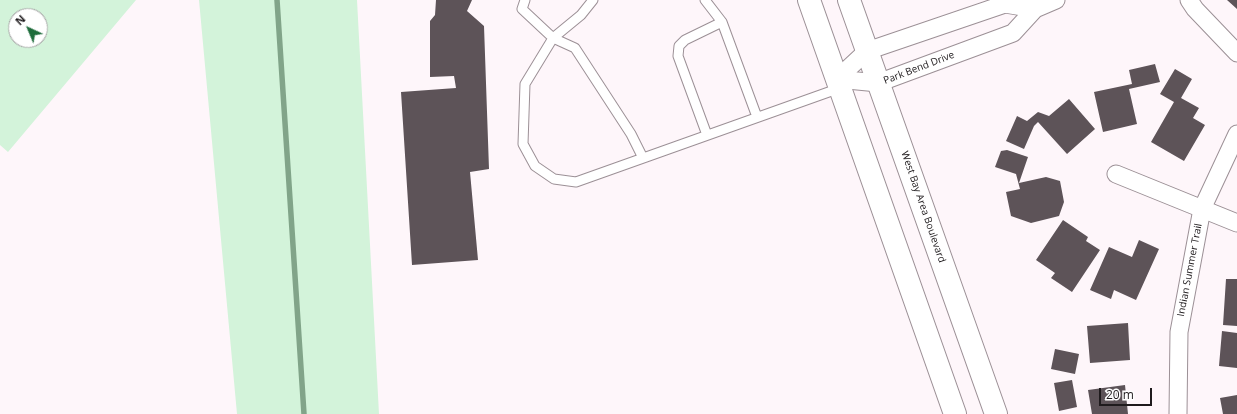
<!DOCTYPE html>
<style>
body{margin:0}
#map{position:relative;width:1237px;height:414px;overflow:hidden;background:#fef6fa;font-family:"Open Sans",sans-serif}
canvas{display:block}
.north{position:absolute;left:8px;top:8px;width:40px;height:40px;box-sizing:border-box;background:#fff;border:1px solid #a5a4a5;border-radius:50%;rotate:316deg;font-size:11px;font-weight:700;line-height:16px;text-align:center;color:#1f1b1d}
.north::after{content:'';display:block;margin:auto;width:14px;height:18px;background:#1e6c3b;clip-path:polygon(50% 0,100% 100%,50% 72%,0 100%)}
.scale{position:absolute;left:1099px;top:388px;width:53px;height:18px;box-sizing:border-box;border:2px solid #1f1b1d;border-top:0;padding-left:5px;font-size:12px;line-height:14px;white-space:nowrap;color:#1f1b1d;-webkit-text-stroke:3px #fff;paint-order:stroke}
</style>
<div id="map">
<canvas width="1237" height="414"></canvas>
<div class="north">N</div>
<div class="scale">20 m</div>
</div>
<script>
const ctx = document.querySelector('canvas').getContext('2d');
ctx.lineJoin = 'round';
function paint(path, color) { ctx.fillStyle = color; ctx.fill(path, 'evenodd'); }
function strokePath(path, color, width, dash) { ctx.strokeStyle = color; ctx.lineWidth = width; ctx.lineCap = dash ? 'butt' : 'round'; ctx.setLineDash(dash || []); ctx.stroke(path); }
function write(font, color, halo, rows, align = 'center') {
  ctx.font = font + ' "Open Sans",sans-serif'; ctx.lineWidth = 4; ctx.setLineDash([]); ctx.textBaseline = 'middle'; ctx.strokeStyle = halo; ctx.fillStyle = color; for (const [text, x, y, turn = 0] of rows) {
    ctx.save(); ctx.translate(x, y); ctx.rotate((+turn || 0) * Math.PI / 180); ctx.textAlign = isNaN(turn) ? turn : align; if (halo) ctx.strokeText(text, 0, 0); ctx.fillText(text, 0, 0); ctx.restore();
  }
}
const green = new Path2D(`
 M0 0H136L8 152 0 145ZM16 16H40V40H16Z
 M199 0H357L379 414H237Z`);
const stream = new Path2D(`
 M277 0 304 414`);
const building = new Path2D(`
 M436 0H472L467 11 484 26 489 169 470 172 478 260 412 265 401 92 456 88 454 76 430 77V21L435 15Z
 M1227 0H1237V9Z
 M1155 64 1160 82 1129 89 1137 124 1103 132 1094 92 1132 84 1129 70Z
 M1175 69 1192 79 1181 98 1199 108 1193 118 1205 125 1184 161 1151 142 1174 102 1160 94Z
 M1069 99 1095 129 1067 154 1038 122 1034 126 1024 149 1006 141 1017 116 1027 121 1038 112 1049 116Z
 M1007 150 1028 157 1019 183 1046 177 1060 181 1064 202 1059 216 1031 223 1011 216 1006 192 1020 189 1016 174 995 167 1001 151Z
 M1063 220 1088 237 1086 241 1100 250 1072 292 1051 278 1055 273 1036 260Z
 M1139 240 1159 249 1136 300 1114 290 1111 299 1090 290 1109 247 1132 257Z
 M1226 279H1237V326L1223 325Z
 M1128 323 1130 360 1090 363 1087 326Z
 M1222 331 1237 333V368L1219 366Z
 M1055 349 1079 354 1075 374 1051 369Z
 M1072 380 1077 407 1059 411 1054 383Z
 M1125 385 1128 414H1092L1088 390Z
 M1237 395V414H1223L1220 398Z`);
const lane = new Path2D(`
 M525 0 522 9 553 38 525 84 523 144 535 166 554 179 576 182 840 88
 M593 0 581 15 553 38 575 48 631 134 643 158
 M705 0 722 22 757 117
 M707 135 678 56 679 46 685 40 722 22`);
const street = new Path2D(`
 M1189 0 1195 9 1237 53
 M837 79 878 83 1013 33 1035 9 1056 0
 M837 79 867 51 1005 4 1035 9
 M1116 174 1237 223
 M1178 414 1179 332 1202 209 1237 134`);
const secondary = new Path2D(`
 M809 0 955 414
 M849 0 996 414`);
const streetNames = [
 ["Park Bend Drive",919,68,-21],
 ["West Bay Area Boulevard",923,207,71],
 ["Indian Summer Trail",1190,270,-79]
];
paint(green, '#d3f3da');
strokePath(stream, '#81a489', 5.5);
paint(building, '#5d5358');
strokePath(lane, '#9c9096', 11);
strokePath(street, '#9c9096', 19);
strokePath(secondary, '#9c9096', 24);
strokePath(lane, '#fff', 9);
strokePath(street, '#fff', 17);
strokePath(secondary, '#fff', 22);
write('10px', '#1f1b1d', '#fff', streetNames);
</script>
